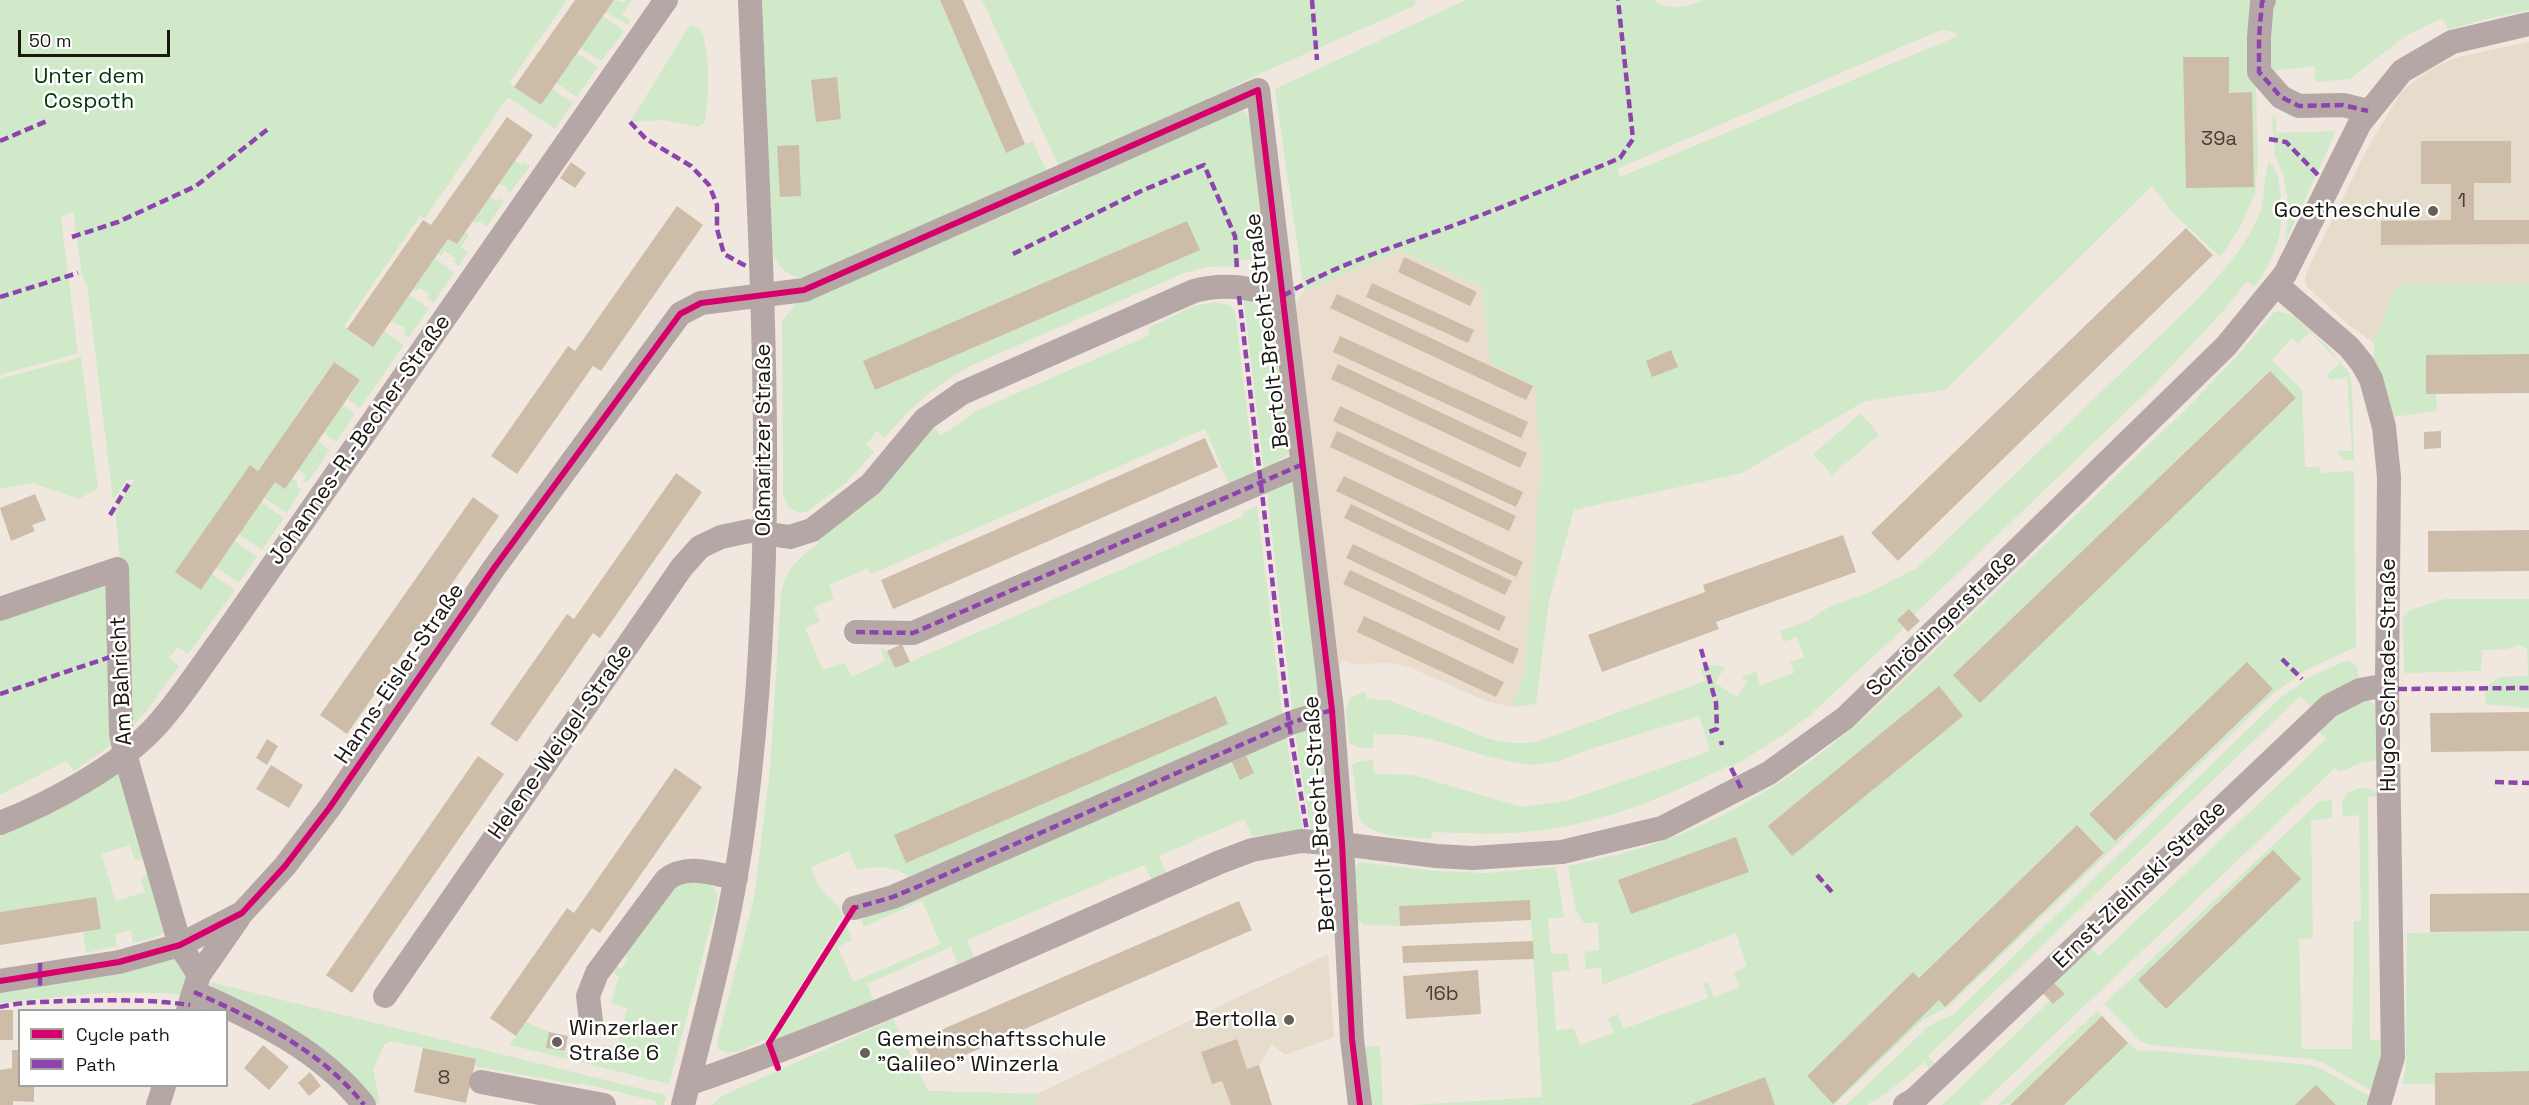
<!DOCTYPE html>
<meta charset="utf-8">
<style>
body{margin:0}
#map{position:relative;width:2529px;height:1105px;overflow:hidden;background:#f0e8df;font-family:"Space Grotesk",sans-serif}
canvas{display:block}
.legend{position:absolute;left:18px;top:1009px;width:210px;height:78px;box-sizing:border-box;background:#fff;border:2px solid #a3a29f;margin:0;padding:8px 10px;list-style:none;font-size:18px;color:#1a1610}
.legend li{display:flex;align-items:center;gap:12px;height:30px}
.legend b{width:30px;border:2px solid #a3a29f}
.scale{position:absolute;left:18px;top:30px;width:152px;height:27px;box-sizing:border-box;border:3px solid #1a1610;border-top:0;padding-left:8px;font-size:18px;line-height:21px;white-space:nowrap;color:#1a1610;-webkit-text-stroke:4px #fff;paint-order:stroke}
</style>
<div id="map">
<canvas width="2529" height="1105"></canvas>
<ul class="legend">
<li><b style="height:8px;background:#d6006c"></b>Cycle path</li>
<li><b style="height:8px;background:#8e44ad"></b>Path</li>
</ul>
<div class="scale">50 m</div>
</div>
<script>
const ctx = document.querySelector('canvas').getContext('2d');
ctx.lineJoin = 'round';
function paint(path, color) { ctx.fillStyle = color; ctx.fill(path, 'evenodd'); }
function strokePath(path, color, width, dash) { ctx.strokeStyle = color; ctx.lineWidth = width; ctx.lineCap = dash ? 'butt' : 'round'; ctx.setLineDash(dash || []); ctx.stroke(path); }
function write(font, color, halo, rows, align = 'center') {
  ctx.font = font + ' "Space Grotesk",sans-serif'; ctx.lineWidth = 5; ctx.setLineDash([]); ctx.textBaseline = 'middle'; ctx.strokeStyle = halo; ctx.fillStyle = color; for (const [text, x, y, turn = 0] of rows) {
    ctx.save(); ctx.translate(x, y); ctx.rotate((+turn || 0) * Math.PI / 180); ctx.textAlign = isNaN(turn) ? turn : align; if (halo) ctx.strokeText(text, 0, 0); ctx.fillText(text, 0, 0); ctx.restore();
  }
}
const built = new Path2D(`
 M1401 251 1482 287 1490 363 1535 386 1541 465 1525 669 1512 707 1486 701 1411 668 1392 663 1355 664 1344 660 1339 665 1292 310 1304 291Z`);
const education = new Path2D(`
 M2529 42V284L2402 285 2394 290 2374 343 2350 326 2307 287 2305 279 2307 271 2366 151 2401 92 2418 78 2437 66 2458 57Z
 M1328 954 1334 1037 1285 1055 1272 1044 1259 1065 1247 1069 1237 1039 1201 1052 1212 1084 1222 1081 1231 1105H712L722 1096 893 1019 928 1091 1037 1094Z`);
const green = new Path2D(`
 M0 0H567L509 83 540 105 552 89 573 103 555 129 508 97 425 218 420 216 344 326 372 347 384 331 404 345 360 408 348 399 360 380 333 362 258 471 250 465 176 572 201 590 212 574 235 590 188 654 177 647 169 658 179 666 146 712 128 731 120 560 115 510 134 480H127L113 500 87 284 82 276 73 211 61 218 78 353 0 375Z
 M614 0 624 3 626 0H632L622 15 630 19 628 25 605 12Z
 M762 0H940L1006 152 1033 141 1049 177 805 279C789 276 780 270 773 255Z
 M982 0H1414L1416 1 1414 6 1257 75 1061 171Z
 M1466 0H1654C1669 12 1687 7 1704 0H2259L2254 8 2258 163 2255 194 2238 231 2220 257 2171 211 2152 186 1945 390 1865 401 1742 473 1574 510 1549 601 1536 704 1512 707 1525 669 1541 465 1535 387 1490 363 1482 287 1401 251 1304 291 1275 89ZM1941 30 1957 33 1958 36 1620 177 1617 169 1640 159Z
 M2272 0H2529V10L2486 19 2448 30 2442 18 2404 37 2350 79 2315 82V66L2273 71 2262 48Z
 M603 16 622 29 623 33 601 61 580 48Z
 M690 25 700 28C711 52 709 96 705 122L698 127 664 120 630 122Z
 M577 53 598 67 577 97 556 83Z
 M1241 110 1248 116 1253 130 1268 270 1258 273 1257 260H1240V266L1207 267 1184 273 972 365C937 384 911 406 885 438L877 431 866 445 874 452 846 483 806 512 798 513 787 505 783 494 782 321 797 303 1065 190 1217 112ZM1187 221 1199 250 875 390Z
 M2272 117H2276V133L2336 131 2285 243 2289 207 2283 174 2275 156Z
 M515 161 522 165 524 162 530 166 510 193 507 191 508 187 499 184Z
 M2269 162C2277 168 2279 180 2280 191 2286 227 2276 259 2254 287L2247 281 2225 309 2152 387 1914 615 1909 609 1897 620 1904 628 1810 715 1783 735 1734 766 1726 767C1658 801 1588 829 1511 833 1485 834 1458 833 1432 832L1431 839C1410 837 1370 839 1359 817L1352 765 1360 761 1373 760 1374 774 1413 775 1522 807 1566 801 1710 751 1699 716 1593 748 1557 762 1528 765 1493 758 1434 740 1407 735 1374 734 1373 748H1359L1349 743 1346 709 1350 698 1366 691 1367 699 1388 700 1490 739C1506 743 1519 744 1536 742L1705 681 1701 668 1709 665 1725 667 1715 683 1737 697 1747 682 1741 677 1756 672 1760 685 1794 673 1790 662 1804 657 1797 637 1783 642 1780 631 1808 621 1827 608 1872 591 1917 568 2194 303C2219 275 2247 247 2260 212 2266 196 2263 176 2269 162Z
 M490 196 496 201 499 198 504 202 487 226 478 221 476 223 473 221Z
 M464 232 469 235 461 247 468 252 459 266 454 262 456 259 445 251 441 256 438 253 448 239 456 244Z
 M435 258 454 273 433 303 427 298 430 294 420 288 416 291 413 289Z
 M2529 284V354L2426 356V393L2436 394 2437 411 2394 417 2374 363V343L2394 290 2402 285Z
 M409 295 429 309 409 337 403 334 406 329 391 320Z
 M1243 295 1265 305 1276 325 1291 451 1264 473Z
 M1217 302 1229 305 1235 311 1255 478 1229 485 1205 429 871 574 868 568 829 585 834 599 814 607 820 622 805 628 823 670 845 663 852 677 885 661 880 647 887 651 896 668 1244 516 1243 512 1257 506 1283 720 909 877C892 865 877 866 857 870L849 851 811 867C814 876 818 886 825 894 833 902 839 904 843 916L769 1037 741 1051 730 1053 718 1049 717 1042 754 898 770 770 781 595C785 570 798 558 818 544L816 537 932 425 941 436 976 411 1150 335 1148 328 1194 306Z
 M2278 311 2295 317 2327 346 2349 373 2352 386 2354 461 2344 460 2337 451H2352L2347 377 2330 380 2327 374 2340 363 2310 332 2298 344 2292 338 2272 360 2302 390 2305 467H2319L2321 473 2354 471 2356 647 2308 669 2275 692 1948 1007 1924 1019 1834 1105H1775L1765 1078 1689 1105H1411L1542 1097 1530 901 1399 906 1400 926 1363 925 1355 917 1351 871 1356 868 1359 862 1436 871 1487 873 1556 867 1564 917 1548 919 1551 954 1567 953 1570 970 1552 972 1556 1031 1574 1028 1580 1045 1614 1033 1608 1018 1618 1014 1623 1029 1708 998 1703 984 1708 982 1714 997 1740 987 1734 973 1747 966 1736 933 1602 985 1601 968 1586 969 1584 952 1599 950 1598 923H1584L1576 911 1568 866C1598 859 1628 853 1657 843 1738 815 1810 767 1874 709L2185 410 2239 354 2273 313ZM2269 371 2296 398 1979 702 1954 675ZM2247 663 2114 840 2089 813ZM2077 825 2104 853 1946 1006 1939 1000 1833 1103 1807 1076 1913 972 1919 978Z
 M81 357 98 488 79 499 32 483 0 489V379Z
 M343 405 355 414 336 442 324 433Z
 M1861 413 1879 435 1832 475 1813 454Z
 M318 441 330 450 307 483 303 481 306 475 298 470Z
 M292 478 297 481V486L301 490 287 513 264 498 275 482 285 488Z
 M1285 479 1294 482 1320 698 1318 704 1293 716 1266 485Z
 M261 502 284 518 262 550 239 534Z
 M235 541 257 557 239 583 216 567Z
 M106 565 114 743 74 771 66 761 0 795V602Z
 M2445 599H2529V708L2485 704 2486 688 2499 677 2528 676 2527 649 2518 645 2507 649 2482 650 2481 671 2404 673 2403 616 2410 610Z
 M2348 660 2357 667 2359 678 2311 707 2300 696 1928 1056 1938 1067 1932 1072 1924 1062 1888 1092 1867 1105H1846L1929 1026 1954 1014 2280 698 2312 676Z
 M2364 699C2377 704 2379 709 2379 721L2375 722 2376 760 2360 763 2340 772 2335 768 1980 1105H1942L2050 1001 2054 1004 2064 994 2053 982 2088 945 2099 956 2326 739 2316 728 2334 711Z
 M1323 724 1329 821 1323 827 1311 831 1294 728Z
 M1285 732 1303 831 1252 836 1244 819 1159 856 1166 873 1152 881 1145 865 1122 874 967 940 974 957 958 964 951 947 867 984 874 1001 774 1040 846 923 852 940 838 947 853 982 941 944 922 901 863 927 862 920 865 916Z
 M119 771 145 857 142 860 134 859 130 845 101 854 116 901 145 892 141 880 146 874H150L171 930 150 939 133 943 131 930 115 934 117 946 86 953 83 932 101 928 96 897 0 912V836Z
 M2359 788H2369L2382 796 2368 797 2370 1040H2383L2375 1093 2325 1064 2312 1059 2151 1045 2140 1041 2104 1004 2320 801 2332 800V818L2311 821 2313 938 2299 939 2302 1049H2352L2354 921H2361L2359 815 2343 817 2342 800 2349 792Z
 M707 881 714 888 718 898 669 1084 510 1045 526 1022 549 1032 547 1048 599 1059 603 1044 617 1048 627 1008 611 1003 619 977 608 967 611 963 621 969 628 959 619 952 672 883Z
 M2529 931V1071L2435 1073V1084H2403L2406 1064 2407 933Z
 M174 956 191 970 184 996 166 993H100L0 1003V992Z
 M210 982 666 1095 664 1105H657L655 1101 581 1083 580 1085 474 1066 475 1059 391 1041 384 1045 373 1070 380 1103 371 1105 214 991Z
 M2097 1011 2102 1016 2010 1104 1998 1105Z
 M893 1019 928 1091 1037 1094 1036 1105H712L722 1096Z
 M2128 1043C2137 1052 2139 1051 2150 1050L2310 1065 2322 1069 2373 1098 2369 1105H2064Z
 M1380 1046 1383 1105H1368L1363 1047Z`);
const building = new Path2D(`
 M575 0H614L541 105 514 87Z
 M940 0H963L1025 144 1006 153Z
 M2183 57H2229V93L2252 92 2254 187 2186 188Z
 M837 77 841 119 816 122 811 80Z
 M507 117 533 135 457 244 448 239 373 347 347 329 423 220 431 225Z
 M2421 141H2511V183H2474V220H2529V244L2381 245V221L2451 220V184H2421Z
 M799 145 801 196 780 197 777 146Z
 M571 162 586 173 575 188 560 178Z
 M677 206 703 225 601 371 593 366 517 474 491 456 568 346 575 351Z
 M1187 221 1200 250 875 390 863 361Z
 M2186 228 2213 255 1898 561 1871 533Z
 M1404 257 1477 292 1470 306 1398 272Z
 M1372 283 1474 330 1468 343 1366 297Z
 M1337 294 1533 386 1526 400 1330 308Z
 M1340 336 1528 422 1521 438 1333 352Z
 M1671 350 1678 367 1652 377 1646 361Z
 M2529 354V393L2426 394V355Z
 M334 362 360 380 285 489 275 482 201 590 175 572 250 465 258 471Z
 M1338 364 1527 453 1520 468 1331 379Z
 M2270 371 2296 398 1980 703 1953 675Z
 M1340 406 1523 492 1516 507 1333 421Z
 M1337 431 1516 516 1509 531 1330 447Z
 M2441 431V448L2424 449V432Z
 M1205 438 1218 467 893 609 881 580Z
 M676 473 702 492 600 638 593 633 517 742 490 724 567 614 574 619Z
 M1344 476 1523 562 1516 577 1336 491Z
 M35 494 46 520 32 525 35 531 11 541 0 508Z
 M473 497 499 516 347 734 320 715Z
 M1351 504 1512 581 1505 595 1344 518Z
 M2529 530V571L2428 572V531Z
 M1843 535 1856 572 1716 622 1719 629 1602 672 1588 635 1705 592 1703 585Z
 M1353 544 1506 617 1499 631 1346 558Z
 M1350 570 1519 649 1513 664 1343 584Z
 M1909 609 1920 621 1908 632 1897 620Z
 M1364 616 1504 682 1496 697 1357 632Z
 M902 644 910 662 895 668 887 651Z
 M2247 662 2273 689 2115 841 2089 814Z
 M1939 686 1963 716 1792 856 1768 826Z
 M1216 696 1228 724 906 863 894 835Z
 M2529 712V751L2431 752 2430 713Z
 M267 739 278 746 267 765 256 758Z
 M478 756 504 774 352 993 326 975Z
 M1246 756 1254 773 1240 780 1232 762Z
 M271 765 303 785 289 808 256 789Z
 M675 768 702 787 600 933 592 928 516 1036 490 1018 567 908 574 913Z
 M2077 825 2104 853 1945 1007 1939 1000 1833 1104 1807 1076 1913 972 1919 978Z
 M1736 837 1749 872 1631 914 1618 880Z
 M2273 850 2301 879 2166 1009 2138 980Z
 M2529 893V931L2430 932V894Z
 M96 897 101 929 0 945V912Z
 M1530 900 1531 920 1400 926 1399 906Z
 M1239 901 1252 930 926 1072 913 1042Z
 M1533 941 1534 959 1403 963 1402 946Z
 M1478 970 1481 1014 1406 1019 1403 976Z
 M2053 982 2065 994 2053 1004 2042 992Z
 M0 1010H13V1040H0Z
 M2102 1016 2128 1043 2064 1105H2010Z
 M549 1032 568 1036 565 1051 546 1048Z
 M1237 1039 1247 1069 1259 1065 1272 1105H1231L1222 1081 1212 1084 1201 1052Z
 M263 1045 289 1067 269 1090 244 1068Z
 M423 1048 476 1059 466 1103 414 1092Z
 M12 1050H20V1086H34V1102L13 1101V1105H0V1070L12 1068Z
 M2529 1071V1105H2435V1073Z
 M310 1072 321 1086 309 1096 298 1083Z
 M1765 1077 1775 1105H1690Z
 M2316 1085 2336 1105H2295Z`);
const minor = new Path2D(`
 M2264 0 2262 2 2259 37V72L2281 97 2299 106 2343 105 2368 111
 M2277 285 2349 347 2362 363 2371 379 2384 427 2389 477 2387 685 2393 1057 2379 1105
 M0 609 117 569 121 733 125 754 180 945 199 975
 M856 632 913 633 1301 465
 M0 823C49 804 121 765 156 726 180 700 199 669 220 641L666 0
 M854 908 893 897 1293 722 1332 710
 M0 981 119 962 180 945 242 913 285 866 330 807 494 568 680 314 701 303 804 290 1258 90 1332 710 1342 844 1352 1039 1360 1105
 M194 992C257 1020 321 1050 364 1105
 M385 996 682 567 700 547 721 537 749 531 790 537 812 530 871 484 925 419 962 393 1194 291C1227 282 1250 289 1283 296
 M188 1010 199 975 238 919
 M591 1021 588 996 597 973 666 880C686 863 713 874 736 878
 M481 1082 604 1105
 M688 1084C870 1021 1044 939 1220 862L1252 850 1301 841 1342 844 1436 856 1473 858 1562 852 1662 828 1769 773 1845 718 2226 346 2285 274 2360 123 2402 71 2452 42 2529 24
 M158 1105 164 1086
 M683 1105C707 1009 733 914 745 815 780 545 761 272 750 0
 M1905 1105 1915 1099 2329 706 2360 690 2387 685`);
const quiet = new Path2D(`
 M1312 0 1317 60
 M2264 0 2262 2 2259 37V72L2281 97 2299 106 2343 105 2368 111
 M630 122 646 139 691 166 709 185 717 205V229L724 254 746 266
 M2269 139 2286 142 2318 175
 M0 141 47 121
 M72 237 118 222 196 186 268 129
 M1013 254 1141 191 1204 165 1235 236 1237 270
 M1239 296 1289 724 1307 831
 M1283 296C1341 261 1405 244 1468 220 1519 201 1570 179 1620 158L1633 139 1618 0
 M0 297 78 273
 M110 515 130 482
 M856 632 913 633 1301 465
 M1701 649 1716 703 1717 729 1708 732
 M2282 659 2302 679
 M2398 689 2529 688
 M0 694 119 654
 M1721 741 1722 745
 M1731 768 1741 788
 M2495 782 2529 783
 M1817 875 1832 892
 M851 911 854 908 893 897 924 884 1293 722 1332 710
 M40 963V987
 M194 992C257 1020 321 1050 364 1105
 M0 1007C21 1002 43 1002 65 1001 107 1000 149 999 190 1005`);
const cycleway = new Path2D(`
 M0 981 119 962 180 945 242 913 285 866 330 807 494 568 680 314 701 303 804 290 1258 90 1332 710 1342 844 1352 1039 1360 1105
 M778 1068 769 1043 854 908`);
const markers = [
 [2433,211,6,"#656058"],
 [1289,1020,6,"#656058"],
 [557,1042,6,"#656058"],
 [865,1053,6,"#656058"]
];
const numberNames = [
 ["39a",2219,140],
 ["1",2462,202],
 ["16b",1442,995],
 ["8",444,1079]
];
const parkNames = [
 ["Unter dem",89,77],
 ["Cospoth",89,102]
];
const poiNames = [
 ["Goetheschule",2421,211],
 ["Bertolla",1277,1020],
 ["Winzerlaer",569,1029,"left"],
 ["Straße 6",569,1054,"left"],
 ["Gemeinschaftsschule",877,1040,"left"],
 ["\"Galileo\" Winzerla",877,1065,"left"]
];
const streetNames = [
 ["Bertolt-Brecht-Straße",1268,331,-97],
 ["Johannes-R.-Becher-Straße",360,440,-55],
 ["Oßmaritzer Straße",764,440,-90],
 ["Schrödingerstraße",1942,624,-44],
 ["Hanns-Eisler-Straße",400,674,-56],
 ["Hugo-Schrade-Straße",2389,675,-90],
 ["Am Bahricht",122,681,-93],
 ["Helene-Weigel-Straße",561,742,-55],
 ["Bertolt-Brecht-Straße",1320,814,-94],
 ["Ernst-Zielinski-Straße",2140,885,-44]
];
paint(built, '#eaddcd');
paint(education, '#e5dccc');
paint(green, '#d0e9c8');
paint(building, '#cdbda8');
strokePath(minor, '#b6a7a7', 24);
strokePath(quiet, '#8e44ad', 4.5, [9, 4.5]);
strokePath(cycleway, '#d6006c', 6);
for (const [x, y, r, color] of markers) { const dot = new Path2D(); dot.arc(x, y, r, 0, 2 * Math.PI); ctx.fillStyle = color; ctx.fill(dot); strokePath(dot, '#fff', 2); }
write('20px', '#474036', null, numberNames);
write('22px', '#003606', '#fff', parkNames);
write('22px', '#1a1610', '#fff', poiNames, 'right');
write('22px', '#1a1610', '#fff', streetNames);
</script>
